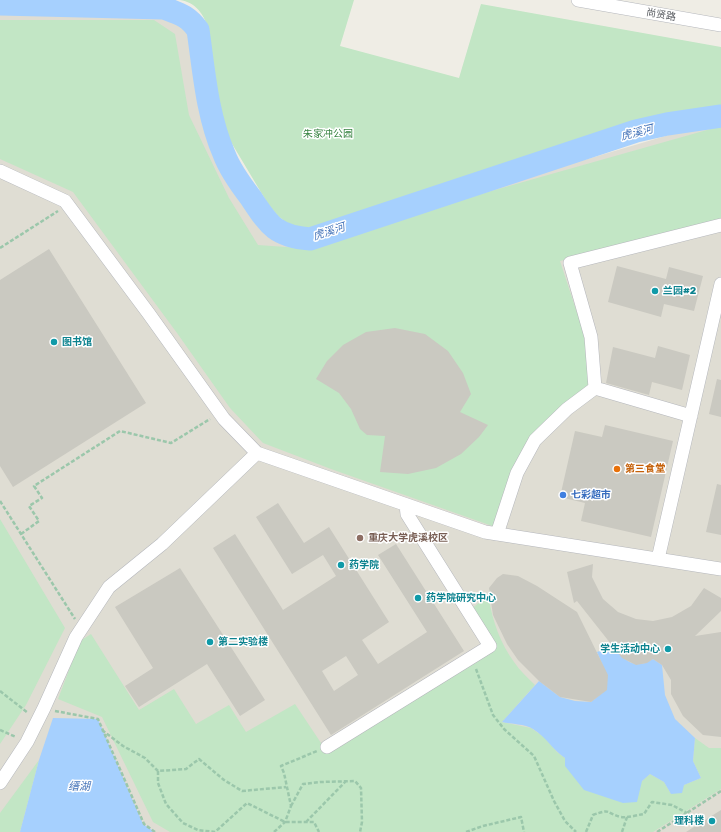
<!DOCTYPE html>
<meta charset="utf-8">
<style>
body{margin:0}
canvas{display:block;background:#efede5}
</style>
<canvas width="721" height="832"></canvas>
<script>
const ctx = document.querySelector('canvas').getContext('2d');
ctx.lineJoin = 'round';
function paint(path, color) { ctx.fillStyle = color; ctx.fill(path, 'evenodd'); }
function strokePath(path, color, width, dash) { ctx.strokeStyle = color; ctx.lineWidth = width; ctx.lineCap = dash ? 'butt' : 'round'; ctx.setLineDash(dash || []); ctx.stroke(path); }
function write(font, color, halo, rows, align = 'center') {
  ctx.font = font + ' Rubik,"Noto Sans SC",sans-serif'; ctx.lineWidth = 3; ctx.setLineDash([]); ctx.textBaseline = 'middle'; ctx.strokeStyle = halo; ctx.fillStyle = color; for (const [text, x, y, turn = 0] of rows) {
    ctx.save(); ctx.translate(x, y); ctx.rotate((+turn || 0) * Math.PI / 180); ctx.textAlign = isNaN(turn) ? turn : align; if (halo) ctx.strokeText(text, 0, 0); ctx.fillText(text, 0, 0); ctx.restore();
  }
}
const education = new Path2D(`
 M0 13 138 14 165 15 174 17 181 21 187 27 190 34 204 126 209 143 217 160 256 222 267 235 274 239 287 243 299 244 713 122H721V832H0Z`);
const green = new Path2D(`
 M180 0H354L340 46 459 78 481 4 721 47V113L635 127 330 225 311 228 299 227 287 223 278 216 268 204 225 132 221 122 218 110 208 28C204 14 195 2 180 0Z
 M0 20H154L175 34 189 115 229 198 258 245 300 248 456 201 721 126V219L560 261 585 337 590 385 530 437 495 527 331 469 263 443 230 408 177 333 73 192 0 159Z
 M0 519 65 628 26 705 0 744Z
 M489 598C492 621 501 644 514 662 520 671 528 678 535 685L502 722 531 728 544 737 557 752 565 758 642 781 650 774 664 782 671 794 684 785 701 778 693 761 695 738 709 748H721V789L653 832H170L153 822 102 717 58 699 80 641 91 634 139 710 174 689 196 724 229 705 246 732 295 704 327 752 495 647 471 609 484 599Z
 M39 760 20 832H0V813Z`);
const water = new Path2D(`
 M612 646C624 660 635 671 653 659L662 665 665 695 675 719 695 738 693 761 701 778 684 785 682 793 671 794 664 782 650 774 642 781 637 802 623 803 584 790 565 766V758C553 750 546 737 533 729 525 724 511 724 502 722L539 681 560 697 575 701 591 702 607 689V675L597 652Z
 M53 718 98 719 143 824 155 832H20L39 760Z`);
const river = new Path2D(`
 M0 4 164 8C180 14 188 16 198 30 204 71 207 115 224 154 230 170 241 185 251 198 269 225 275 236 310 239L636 131 667 124 721 116`);
const building = new Path2D(`
 M49 249 146 403 13 487 0 466V280Z
 M617 266 666 279 669 267 703 276 694 311 664 304 661 317 608 302Z
 M395 328 425 334 448 351 463 373 471 394 460 412 488 425 479 437 461 454 436 468 408 474 380 472 385 436 367 435 360 429 351 409 339 393 316 379 327 361 343 345 366 332Z
 M658 346 690 355 682 390 652 382 649 395 606 383 613 347 655 358Z
 M717 379 721 380V417L709 414Z
 M605 425 673 441 651 537 581 521 585 503 560 497 575 431 602 437Z
 M717 484 721 485V535L706 532Z
 M278 503 304 543 329 527 389 622 362 640 378 664 427 632 378 555 396 544 464 651 331 735 213 548 235 534 283 610 336 576 323 555 292 574 256 517ZM346 656 358 675 334 691 322 671Z
 M593 564 592 577 603 599 618 612 636 619 653 621 672 617 691 606 704 588 721 598V611L695 636 721 632V737L703 735 683 716 671 694V680L662 665 653 659 647 663 636 665 622 658 577 601 574 603 567 572Z
 M180 568 265 700 240 716 207 664 139 707 125 686 153 668 115 607Z
 M503 574 518 576 537 586 577 612 608 675 607 690 591 702 560 697 539 681 518 660 507 644 493 615 489 588 497 578Z
 M721 810V832H686Z`);
const path = new Path2D(`
 M0 248 58 211
 M0 501 75 619
 M21 534 39 521 29 506 42 498 34 486 120 431 171 443 210 419
 M476 669 493 715 504 729 534 756 554 801 565 821 576 832
 M0 691 28 713
 M55 711 98 719 144 824 155 832
 M0 730 16 737
 M102 730 123 746 145 758 158 771 186 769 199 759 224 780 242 791 286 787
 M158 771V783L166 804 183 823 198 830 215 832 247 803 285 822H314L319 832
 M291 806 303 784 320 782 355 781 361 788 362 822 360 832
 M306 822 346 781
 M274 832 285 822 291 806 284 773 281 766 317 751
 M466 832 483 826 521 817 524 832
 M586 832 593 815C612 808 605 813 621 817 628 818 637 815 644 814L652 802 672 805 687 813
 M622 832 627 817
 M657 832 721 791`);
const minor = new Path2D(`
 M578 0 721 25
 M0 171 65 201 149 314 224 419 257 453 485 532 721 569
 M595 388 591 337 570 263 721 225
 M497 534 517 473 535 440 567 409 595 388 691 416
 M658 559 721 284
 M327 747 490 646 407 514 406 505
 M0 783 27 742 44 708 76 637 109 587 162 544 257 453`);
const markers = [
 [655,291,4,"#0f9aa8"],
 [54,342,4,"#0f9aa8"],
 [617,469,4,"#e8710a"],
 [563,495,4,"#3f7fe0"],
 [360,538,4,"#8d6e63"],
 [341,565,4,"#0f9aa8"],
 [418,598,4,"#0f9aa8"],
 [210,642,4,"#0f9aa8"],
 [668,649,4,"#0f9aa8"],
 [712,821,4,"#0f9aa8"]
];
const streetNames = [
 ["尚贤路",661,15,10]
];
const parkNames = [
 ["朱家冲公园",328,134]
];
const cultureNames = [
 ["兰园#2",663,291],
 ["图书馆",62,342],
 ["药学院",349,565],
 ["药学院研究中心",426,598],
 ["第二实验楼",218,642],
 ["学生活动中心",660,649,"right"],
 ["理科楼",704,821,"right"]
];
const foodNames = [
 ["第三食堂",625,469]
];
const shopNames = [
 ["七彩超市",571,495]
];
const educationNames = [
 ["重庆大学虎溪校区",368,538]
];
const waterNames = [
 ["虎溪河",637,133,-14],
 ["虎溪河",329,232,-18],
 ["缙湖",79,787]
];
paint(education, '#dfddd3');
paint(green, '#c2e6c5');
paint(water, '#a6d0fe');
strokePath(river, '#a6d0fe', 23);
paint(building, '#cac9c1');
strokePath(minor, '#b5b7bc', 14);
strokePath(path, '#9bc7ab', 2.5, [4, 2]);
strokePath(minor, '#fff', 13);
for (const [x, y, r, color] of markers) { const dot = new Path2D(); dot.arc(x, y, r, 0, 2 * Math.PI); ctx.fillStyle = color; ctx.fill(dot); strokePath(dot, '#fff', 1.5); }
write('10px', '#5d6065', '#fff', streetNames);
write('10px', '#368340', '#fff', parkNames);
write('bold 10px', '#0d838f', '#fff', cultureNames, 'left');
write('bold 10px', '#c56008', '#fff', foodNames, 'left');
write('bold 10px', '#366cbe', '#fff', shopNames, 'left');
write('bold 10px', '#785e54', '#fff', educationNames, 'left');
write('italic 11px', '#4574b9', '#fff', waterNames);
</script>
